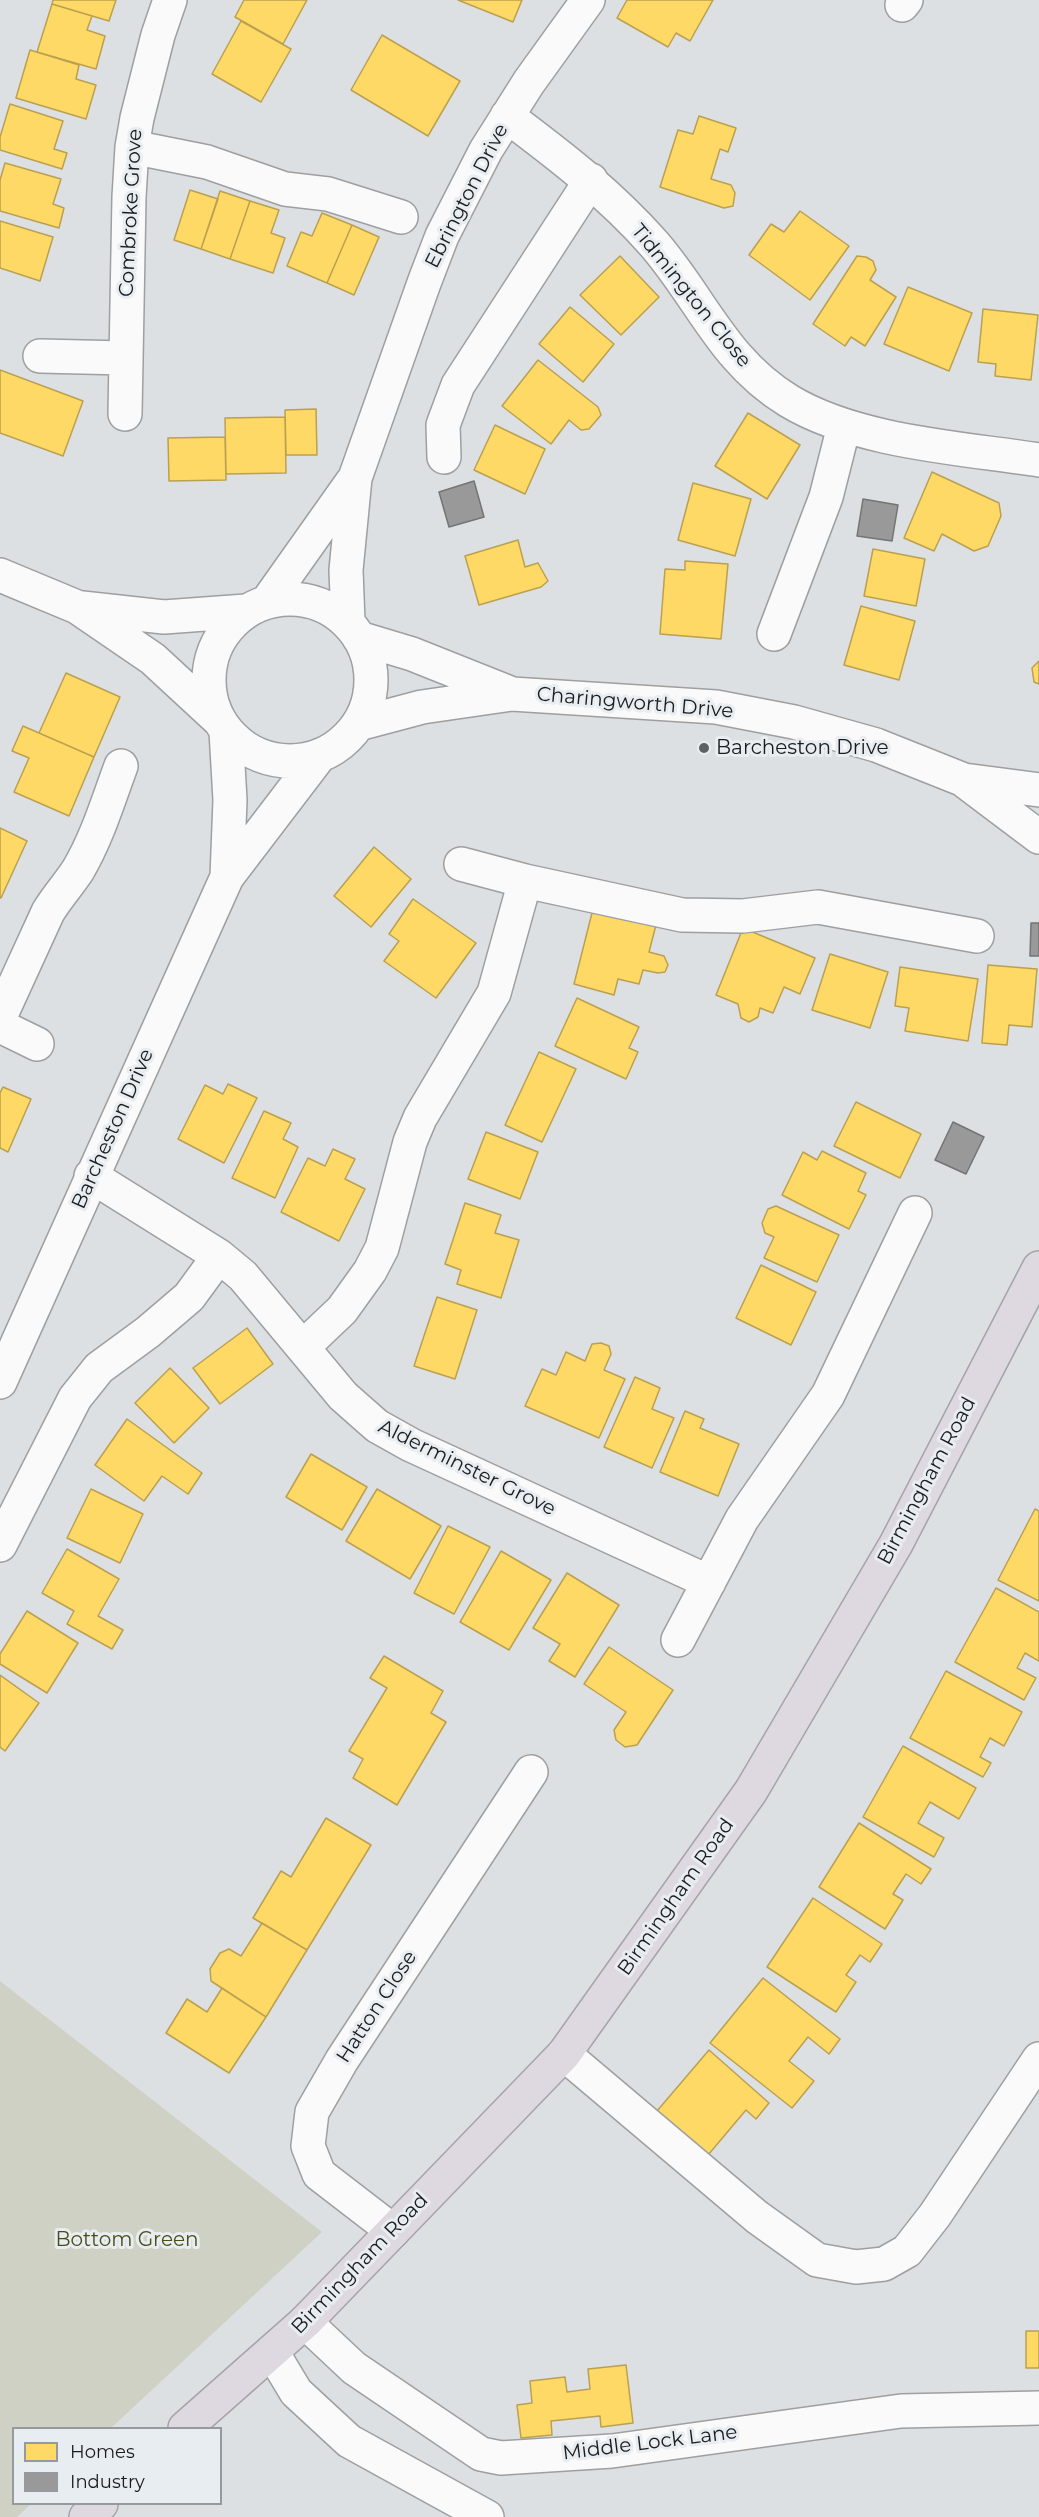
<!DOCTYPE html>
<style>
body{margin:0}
#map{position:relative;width:1039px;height:2517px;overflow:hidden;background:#dde0e3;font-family:Montserrat,sans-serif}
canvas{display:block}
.legend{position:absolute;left:12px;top:2427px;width:210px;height:78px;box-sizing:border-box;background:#e8edf2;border:2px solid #96999d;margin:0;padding:8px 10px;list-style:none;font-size:18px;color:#1a1c1e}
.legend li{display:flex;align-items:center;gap:12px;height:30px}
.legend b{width:30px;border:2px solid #96999d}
</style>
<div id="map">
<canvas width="1039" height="2517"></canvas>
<ul class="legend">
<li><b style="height:16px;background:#ffd966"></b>Homes</li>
<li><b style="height:16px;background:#999"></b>Industry</li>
</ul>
</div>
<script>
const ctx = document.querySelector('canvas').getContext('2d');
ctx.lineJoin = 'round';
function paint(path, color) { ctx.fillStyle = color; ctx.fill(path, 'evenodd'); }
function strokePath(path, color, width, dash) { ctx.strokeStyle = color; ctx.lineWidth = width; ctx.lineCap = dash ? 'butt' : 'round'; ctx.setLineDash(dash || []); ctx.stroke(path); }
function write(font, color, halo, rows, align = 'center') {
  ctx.font = font + ' Montserrat,sans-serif'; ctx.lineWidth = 6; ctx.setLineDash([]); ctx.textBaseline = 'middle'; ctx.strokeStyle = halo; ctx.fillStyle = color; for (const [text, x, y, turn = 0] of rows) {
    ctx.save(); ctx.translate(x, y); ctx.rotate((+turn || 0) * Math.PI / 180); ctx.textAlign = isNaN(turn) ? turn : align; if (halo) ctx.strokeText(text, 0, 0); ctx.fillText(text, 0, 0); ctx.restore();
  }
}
const green = new Path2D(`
 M0 1981 322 2232 111 2428H14V2504H31L17 2517H0Z`);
const homes = new Path2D(`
 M53 0H116L109 21 52 4Z
 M244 0H307L283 44 235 17Z
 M458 0H522L513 22Z
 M627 0H713L690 41 676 33 668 47 617 18Z
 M52 4 92 16 87 30 105 36 96 69 37 52Z
 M241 21 291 49 261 102 212 74Z
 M382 35 460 81 428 136 351 90Z
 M30 50 79 65 76 79 96 85 86 119 16 98Z
 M10 104 63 121 54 149 67 153 62 169 0 150V137Z
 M699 116 736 128 728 152 720 149 711 179 731 185 735 193 733 206 724 208 660 187 678 130 693 134Z
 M5 163 61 179 53 204 64 208 59 228 0 211V180Z
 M190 190 218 199 201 249 174 240Z
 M220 191 250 201 230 259 201 249Z
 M250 201 279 210 271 233 285 238 273 273 230 259Z
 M800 211 849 246 810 300 749 255 771 224 784 232Z
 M322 213 352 225 327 283 287 266 301 232 312 236Z
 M0 221 53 237 40 281 0 268Z
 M352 225 379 237 354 295 327 283Z
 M620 256 659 297 621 335 580 295Z
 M857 256 866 257 873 261 876 270 870 280 896 297 865 346 851 337 845 346 813 324Z
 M908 287 972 313 949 371 884 344Z
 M570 307 614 344 583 382 539 344Z
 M983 309 1038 315 1031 380 995 376 996 364 978 362Z
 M538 360 598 407 601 415 589 429 581 430 569 420 551 444 502 406Z
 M0 370 83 401 63 456 0 433Z
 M316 409 317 455H286L285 410Z
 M748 413 800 445 767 499 715 466Z
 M285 417 286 473 226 474 225 418Z
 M495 425 545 449 525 494 474 470Z
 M225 437 226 480 169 481 168 438Z
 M932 472 999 503 1001 516 988 546 974 551 942 534 934 551 904 538Z
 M693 483 751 499 735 556 678 540Z
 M518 540 525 567 538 563 548 581 541 587 479 605 465 556Z
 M873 549 925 559 916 606 864 596Z
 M685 561 728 564 721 639 660 634 665 569 685 570Z
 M861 606 915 621 899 680 844 665Z
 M1039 661V684L1034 682 1032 668Z
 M66 673 120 697 94 757 39 733Z
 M23 726 94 757 69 816 14 792 29 758 12 751Z
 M0 828 27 841 1 898H0Z
 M374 847 411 879 371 927 334 896Z
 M413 899 476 943 436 998 384 961 399 941 389 934Z
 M593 909 656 925 649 952 664 956 668 965 665 972 658 973 643 970 639 984 618 979 614 995 574 984Z
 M743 928 815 958 800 994 784 987 773 1013 760 1008 758 1017 749 1022 741 1018 738 1004 716 995Z
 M830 954 888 972 870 1028 812 1010Z
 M988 965 1037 969 1032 1027 1009 1025 1007 1045 982 1043Z
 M900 967 978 979 968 1041 905 1031 909 1008 895 1006Z
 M577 998 639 1027 629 1048 638 1052 626 1079 555 1046Z
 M539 1052 576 1069 542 1142 505 1125Z
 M228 1084 257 1098 224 1163 178 1139 205 1085 223 1094Z
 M3 1087 31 1099 8 1152 0 1148V1093Z
 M856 1102 921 1134 900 1178 834 1146Z
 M264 1111 291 1123 283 1139 298 1147 275 1198 232 1178Z
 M486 1132 538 1152 520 1199 468 1179Z
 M333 1149 355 1159 345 1179 365 1189 339 1241 281 1212 308 1158 325 1166Z
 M822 1151 866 1173 858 1191 866 1195 849 1229 782 1195 803 1152 817 1160Z
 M465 1203 501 1215 495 1233 519 1240 501 1298 457 1284 461 1270 445 1264Z
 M776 1206 839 1235 817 1282 764 1258 774 1237 765 1233 762 1223 768 1209Z
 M761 1265 816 1292 791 1345 736 1318Z
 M437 1297 477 1310 455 1379 414 1366Z
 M247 1328 273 1364 220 1404 193 1368Z
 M601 1343 609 1346 611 1354 604 1370 625 1379 599 1438 525 1406 542 1369 556 1375 566 1352 585 1361 592 1344Z
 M170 1368 209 1408 174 1443 135 1403Z
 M635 1377 660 1388 652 1409 674 1418 652 1468 604 1447Z
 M685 1411 704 1419 700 1428 739 1444 718 1496 660 1472Z
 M127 1419 202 1473 188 1494 162 1476 144 1501 95 1465Z
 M311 1454 367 1487 342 1530 286 1497Z
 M91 1489 143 1514 120 1563 67 1538Z
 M377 1489 441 1526 410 1579 346 1541Z
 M1035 1509 1039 1511V1601L998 1580Z
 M448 1526 490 1547 454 1614 414 1593Z
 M67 1549 119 1579 98 1616 123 1630 112 1649 67 1624 74 1611 42 1593Z
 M501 1551 551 1580 509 1650 460 1622Z
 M567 1573 619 1605 575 1677 549 1661 560 1644 533 1628Z
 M996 1588 1039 1612V1661L1025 1653 1017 1668 1036 1678 1024 1700 955 1662Z
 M27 1611 78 1643 47 1693 0 1664V1654Z
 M609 1647 673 1690 637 1745 625 1747 616 1740 614 1730 626 1712 584 1684Z
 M384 1656 443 1691 431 1713 446 1722 397 1805 353 1778 363 1759 349 1751 387 1688 370 1678Z
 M946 1671 1022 1712 1004 1746 990 1738 980 1757 991 1763 983 1777 910 1738Z
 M0 1675 39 1703 5 1751 0 1747Z
 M903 1746 976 1788 959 1819 930 1802 918 1823 944 1838 934 1857 863 1817Z
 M326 1818 371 1845 307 1950 253 1918 281 1871 291 1877Z
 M859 1823 931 1869 921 1884 906 1874 893 1894 903 1900 885 1929 819 1887Z
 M813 1898 882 1944 870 1962 860 1955 846 1975 856 1982 836 2012 767 1967Z
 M262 1923 307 1950 266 2017 211 1981 210 1969 220 1953 229 1949 241 1956Z
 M763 1978 840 2039 829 2054 808 2037 789 2061 814 2081 792 2108 710 2043Z
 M222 1988 266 2017 229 2073 166 2033 187 1999 207 2012Z
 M709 2050 769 2103 756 2119 746 2110 708 2155 657 2111Z
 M1026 2331H1039V2368H1026Z
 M626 2365 633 2423 601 2427 600 2416 551 2421 552 2435 521 2438 517 2405 532 2403 530 2381 565 2377 567 2392 590 2389 588 2369Z`);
const industry = new Path2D(`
 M474 481 484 517 449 527 439 492Z
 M863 499 898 505 892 541 857 536Z
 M1031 923H1039V956H1030Z
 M953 1122 984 1137 966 1174 935 1160Z`);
const minor = new Path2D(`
 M902 5 906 0
 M507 116C559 155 610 194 654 244 701 298 723 361 789 401 857 442 961 448 1039 460
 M132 147 207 162 285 189 328 194 401 217
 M40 356 125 358
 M125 414 129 197 132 147 137 118 158 35 170 0
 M444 457 443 425 458 385 591 180
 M0 575 77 607 153 659 219 720
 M209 680a81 81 0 1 1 162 0a81 81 0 1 1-162 0Z
 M267 602 352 482
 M82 608 164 617 246 611
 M348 622 346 570 355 478 424 283 442 236 486 150 529 82 588 0
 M774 634 826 497 844 426
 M359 638 412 654 510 693
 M358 724 422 707 512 694 716 707 794 722 876 745 964 780 1039 790
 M226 731 230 800 227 877
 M966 782 1039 837
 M461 864 525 881 682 915 743 916 818 907 977 936
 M0 1017 48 912C57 897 69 884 78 870 97 838 108 801 121 766
 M0 1026 37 1044
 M91 1176 219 1256 243 1276 343 1396 377 1426 411 1445 709 1582
 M303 1347 342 1310 370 1271 382 1248 410 1142 420 1118 494 993 525 881
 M0 1382 227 877 320 755
 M0 1545 75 1398 99 1368 148 1332 189 1297 219 1256
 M678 1640 742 1519 828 1395 915 1213
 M564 2054 757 2217 817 2260 856 2267 884 2264 907 2251 935 2215 1039 2059
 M393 2231 319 2174 308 2146 312 2112 342 2060 531 1772
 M305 2322 354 2368 481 2454 501 2458 612 2451 901 2411 1039 2408
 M272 2352 296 2392 349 2441 487 2517`);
const highway = new Path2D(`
 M185 2428 305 2322 564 2054 751 1791 896 1544 1039 1268
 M86 2517 101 2504`);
const markers = [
 [704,748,6,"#5e6163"]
];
const streetNames = [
 ["Ebrington Drive",467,196,-63],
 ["Combroke Grove",131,213,-87],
 ["Tidmington Close",691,296,51],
 ["Charingworth Drive",635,703,5],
 ["Barcheston Drive",113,1129,-66],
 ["Alderminster Grove",467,1468,26],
 ["Birmingham Road",927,1481,-62],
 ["Birmingham Road",676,1897,-55],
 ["Hatton Close",377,2007,-57],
 ["Birmingham Road",360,2264,-46],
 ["Middle Lock Lane",650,2443,-7]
];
const poiNames = [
 ["Barcheston Drive",716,748]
];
const parkNames = [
 ["Bottom Green",127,2240]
];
paint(green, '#ced1c3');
paint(homes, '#ffd966');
strokePath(homes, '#baa050', 1.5);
paint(industry, '#999');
strokePath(industry, '#737474', 1.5);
strokePath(minor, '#9d9fa0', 36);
strokePath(highway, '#a7a2ab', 36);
strokePath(minor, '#fafafb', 33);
strokePath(highway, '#ded8e1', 33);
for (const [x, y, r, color] of markers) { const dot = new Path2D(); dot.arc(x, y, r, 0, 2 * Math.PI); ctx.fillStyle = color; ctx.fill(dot); strokePath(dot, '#e8edf2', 2); }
write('20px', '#1a1c1e', '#e8edf2', streetNames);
write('20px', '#1a1c1e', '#e8edf2', poiNames, 'left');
write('20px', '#4a4e14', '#e8edf2', parkNames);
</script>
